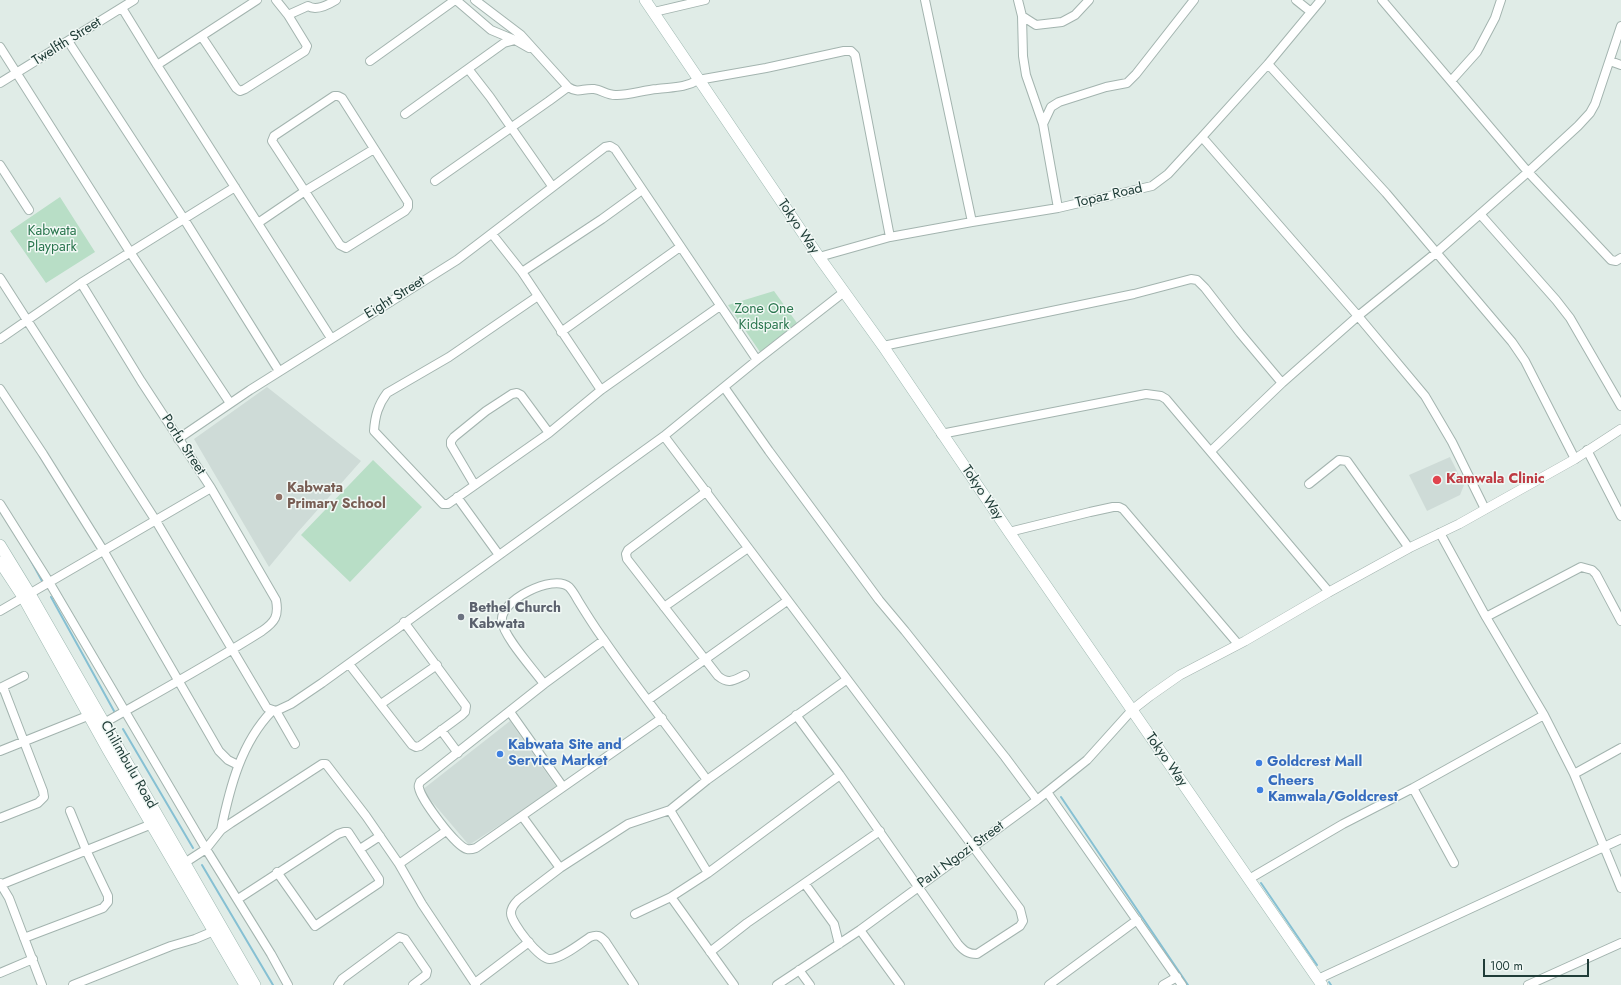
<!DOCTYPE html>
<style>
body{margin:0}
#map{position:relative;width:1621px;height:985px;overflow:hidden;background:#e0ece7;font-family:Jost,sans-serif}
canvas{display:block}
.scale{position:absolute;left:1483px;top:959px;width:106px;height:18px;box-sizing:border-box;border:2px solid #203d38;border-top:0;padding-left:5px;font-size:12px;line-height:14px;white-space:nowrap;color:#203d38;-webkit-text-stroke:3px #f1f8f5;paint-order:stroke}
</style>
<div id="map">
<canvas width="1621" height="985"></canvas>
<div class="scale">100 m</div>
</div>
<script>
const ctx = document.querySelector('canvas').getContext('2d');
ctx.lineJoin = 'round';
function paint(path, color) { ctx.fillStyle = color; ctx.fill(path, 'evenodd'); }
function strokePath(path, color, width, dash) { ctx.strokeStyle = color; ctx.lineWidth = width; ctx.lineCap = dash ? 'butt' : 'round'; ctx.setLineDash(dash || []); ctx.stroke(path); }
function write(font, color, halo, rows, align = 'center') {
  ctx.font = font + ' Jost,sans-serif'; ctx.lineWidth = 3; ctx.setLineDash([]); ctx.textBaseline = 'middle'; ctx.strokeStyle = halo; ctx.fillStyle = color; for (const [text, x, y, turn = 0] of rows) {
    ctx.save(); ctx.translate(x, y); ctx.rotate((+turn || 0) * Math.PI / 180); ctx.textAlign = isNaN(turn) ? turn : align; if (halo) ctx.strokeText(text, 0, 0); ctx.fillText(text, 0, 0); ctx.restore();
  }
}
const built = new Path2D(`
 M267 387 361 461 297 533 269 567 194 439Z
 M1450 457 1464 485 1460 495 1427 511 1409 475Z
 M510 721 557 788 469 845 422 790Z`);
const green = new Path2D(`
 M60 197 95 252 46 283 10 231Z
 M774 291 797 323 760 352 728 305Z
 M373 460 422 507 350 582 301 535Z`);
const stream = new Path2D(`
 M29 557 42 581
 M51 597 114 711
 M123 729 193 848
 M1061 797 1188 985
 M202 865 273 985
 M1261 883 1317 965
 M1329 982 1331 985`);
const minor = new Path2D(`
 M456 0 491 30 515 40
 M475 0 521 35 568 87C579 94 582 88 594 89 602 90 608 96 617 95 630 95 644 90 657 89 672 87 685 88 698 80L766 68 844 51H851L855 55 890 237
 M925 0 972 222
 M1018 0 1022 16 1036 25 1062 22 1075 15 1089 0
 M1296 0 1311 12
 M1382 0 1528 172 1611 260 1616 261 1621 258
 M122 8 157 65 331 338
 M654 12 705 0
 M288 15 308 6C316 11 328 5 336 0
 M1022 16 1023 56 1026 75 1043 124
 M202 37 236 88 240 91 245 89 305 51 307 46 288 15 276 0
 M68 41 184 219 279 371
 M0 47 130 252 230 403
 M370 61 455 0
 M1610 61 1621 65
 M1268 64 1386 193 1512 342 1525 361 1575 459
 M157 65 257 0
 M469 70 490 97 552 186
 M1451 81 1477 52 1495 18 1501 0
 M0 83 134 0
 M334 96H338L342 98 408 202V207L405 211 346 248 340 245 272 141 274 136Z
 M405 114 504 43 515 40 529 48
 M1202 137 1358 316 1425 396 1452 442 1485 509
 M0 165 29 210
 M435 181 549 101 568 87
 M1058 208 1043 124 1051 107 1059 102 1106 87 1127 83 1136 74 1194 0
 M1480 214 1556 300 1570 318 1621 406
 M258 223 305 191 374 149
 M492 234 522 272 601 390
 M819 257 890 237 972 222 1058 208 1152 186 1168 174 1202 137 1268 64 1321 0
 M522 272 602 219 642 190
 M0 278 156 521 267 708 276 711 291 704 322 683 664 436 757 360 844 292
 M81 283 141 381 211 488 276 600C279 616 275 622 262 631 210 664 157 693 104 723
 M538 296 449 357 387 393C378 405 375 416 374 431L443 504H448L549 433 601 390 720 306
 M561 332 680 247
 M0 339 81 283 235 187
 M883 346 1134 294 1191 279 1197 280 1205 288 1240 333 1282 383
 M724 387 769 451 879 600 905 631 1005 757 1037 800
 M0 389 43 454 103 550 219 751 228 760 238 765
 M941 434 1146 394 1161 396 1166 399 1329 592
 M664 436 1020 909 1023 921 1020 926 977 954C968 954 964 951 958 944L840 775 796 715
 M178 439 250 390 457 260 605 147 610 146 615 149 757 360
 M1587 450 1621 516
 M1211 451 1282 383 1358 316 1437 252 1528 172 1578 126 1590 113 1595 104 1621 26
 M474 484 451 445V441L454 437 486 411 512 394 517 393 521 395 549 433
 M1309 484 1339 460 1347 461 1409 548
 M707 491 628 550 626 554 627 559 718 676C729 685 734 680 745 675
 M457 497 499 555
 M0 504 49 582 206 849 271 954 288 985
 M1009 532 1090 512 1113 507H1119L1123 509 1238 644
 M1440 533 1486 617 1544 715 1574 774
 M664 607 748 548
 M0 611 211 488
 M1486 617 1581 567 1592 570 1596 574 1621 621
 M604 640 544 684 420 782C419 785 418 785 419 788 421 799 456 847 467 849 470 850 473 849 476 848L662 718
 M349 664 412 745 416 747 420 746 462 715 465 712 466 706 404 622
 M544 684C534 670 503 636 502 621 499 601 553 573 569 587 573 591 576 597 579 602 587 615 595 628 604 640 637 688 673 733 707 780
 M0 688 24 676
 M648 700 787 601
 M381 704 437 665
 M276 711 295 744
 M510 712 563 787
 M441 730 458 753
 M1621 748 1574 774 1621 888
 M0 751 90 715
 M1413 788 1454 863
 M1047 792 1182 985
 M670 810 708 873
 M522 816 560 868
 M0 818 38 803 44 797 43 791 3 687
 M221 830C230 787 241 743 272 711
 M360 849 380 836
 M186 862 206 849 221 830 231 823 322 764H326L366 816 399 864 422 904 476 985
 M399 864 446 831
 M1249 879 1343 824 1413 788 1544 715
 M0 883 9 898 42 985
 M805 884 834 924 839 944
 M0 885 152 824
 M671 897 734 985
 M238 899 338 834 344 832H348L379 879V883L315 926 277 872
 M635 914 671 897 708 873 840 775
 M860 930 900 985
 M24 938 103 908 108 902V896L86 850 70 811
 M710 952 747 923 880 831
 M799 970 810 985
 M0 973 33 959
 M1318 979 1621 839
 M475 983 529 942
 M73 985 171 946 195 939 214 931
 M338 985 342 979 399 937 405 939 427 971 426 975 413 985
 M634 985 605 941C600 936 598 934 590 937 581 943 561 959 550 959 540 960 511 923 511 913 511 908 515 903 518 900L560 868 628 824 670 810 707 780 846 680
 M777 985 860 930 1037 800 1087 760 1132 710
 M1049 985 1137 920
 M1163 985 1177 977
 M1528 985 1621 943`);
const tertiary = new Path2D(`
 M1132 710 1150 696 1180 675 1245 641 1329 592 1409 548 1459 524 1575 459 1621 429`);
const secondary = new Path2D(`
 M645 0 819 257 883 346 1009 532 1322 985
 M0 545 30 594 255 985
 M0 562 23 597 108 750 245 985`);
const markers = [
 [1437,480,5,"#e0444e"],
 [279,497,4,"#8d6e63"],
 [461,617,4,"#6b7280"],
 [500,754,4,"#3f7fe0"],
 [1259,763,4,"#3f7fe0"],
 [1260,790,4,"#3f7fe0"]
];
const streetNames = [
 ["Twelfth Street",67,42,-32],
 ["Topaz Road",1109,196,-13],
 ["Tokyo Way",798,227,56],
 ["Eight Street",395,298,-32],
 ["Porfu Street",183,445,57],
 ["Tokyo Way",982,493,56],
 ["Tokyo Way",1166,760,55],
 ["Chilimbulu Road",128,765,60],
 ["Paul Ngozi Street",961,855,-36]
];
const parkNames = [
 ["Kabwata",52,232],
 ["Playpark",52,248],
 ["Zone One",764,310],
 ["Kidspark",764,326]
];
const healthNames = [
 ["Kamwala Clinic",1446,480]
];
const educationNames = [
 ["Kabwata",287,489],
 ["Primary School",287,505]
];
const worshipNames = [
 ["Bethel Church",469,609],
 ["Kabwata",469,625]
];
const shopNames = [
 ["Kabwata Site and",508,746],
 ["Service Market",508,762],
 ["Goldcrest Mall",1267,763],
 ["Cheers",1268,782],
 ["Kamwala/Goldcrest",1268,798]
];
paint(built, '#cedbd7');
paint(green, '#b8dec6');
strokePath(stream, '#86c0d3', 2);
strokePath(minor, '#a3b4af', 10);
strokePath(tertiary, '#a3b4af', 10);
strokePath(secondary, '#9eb8b1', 12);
strokePath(minor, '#fff', 8);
strokePath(tertiary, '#fff', 9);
strokePath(secondary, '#fff', 11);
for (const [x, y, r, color] of markers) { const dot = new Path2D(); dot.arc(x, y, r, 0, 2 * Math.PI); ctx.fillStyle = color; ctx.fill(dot); strokePath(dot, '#f1f8f5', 1.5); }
write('14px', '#203d38', '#f1f8f5', streetNames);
write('14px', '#29754d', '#f1f8f5', parkNames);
write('bold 14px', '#be3a42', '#f1f8f5', healthNames, 'left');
write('bold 14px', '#785e54', '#f1f8f5', educationNames, 'left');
write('bold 14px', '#5b616d', '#f1f8f5', worshipNames, 'left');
write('bold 14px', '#366cbe', '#f1f8f5', shopNames, 'left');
</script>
